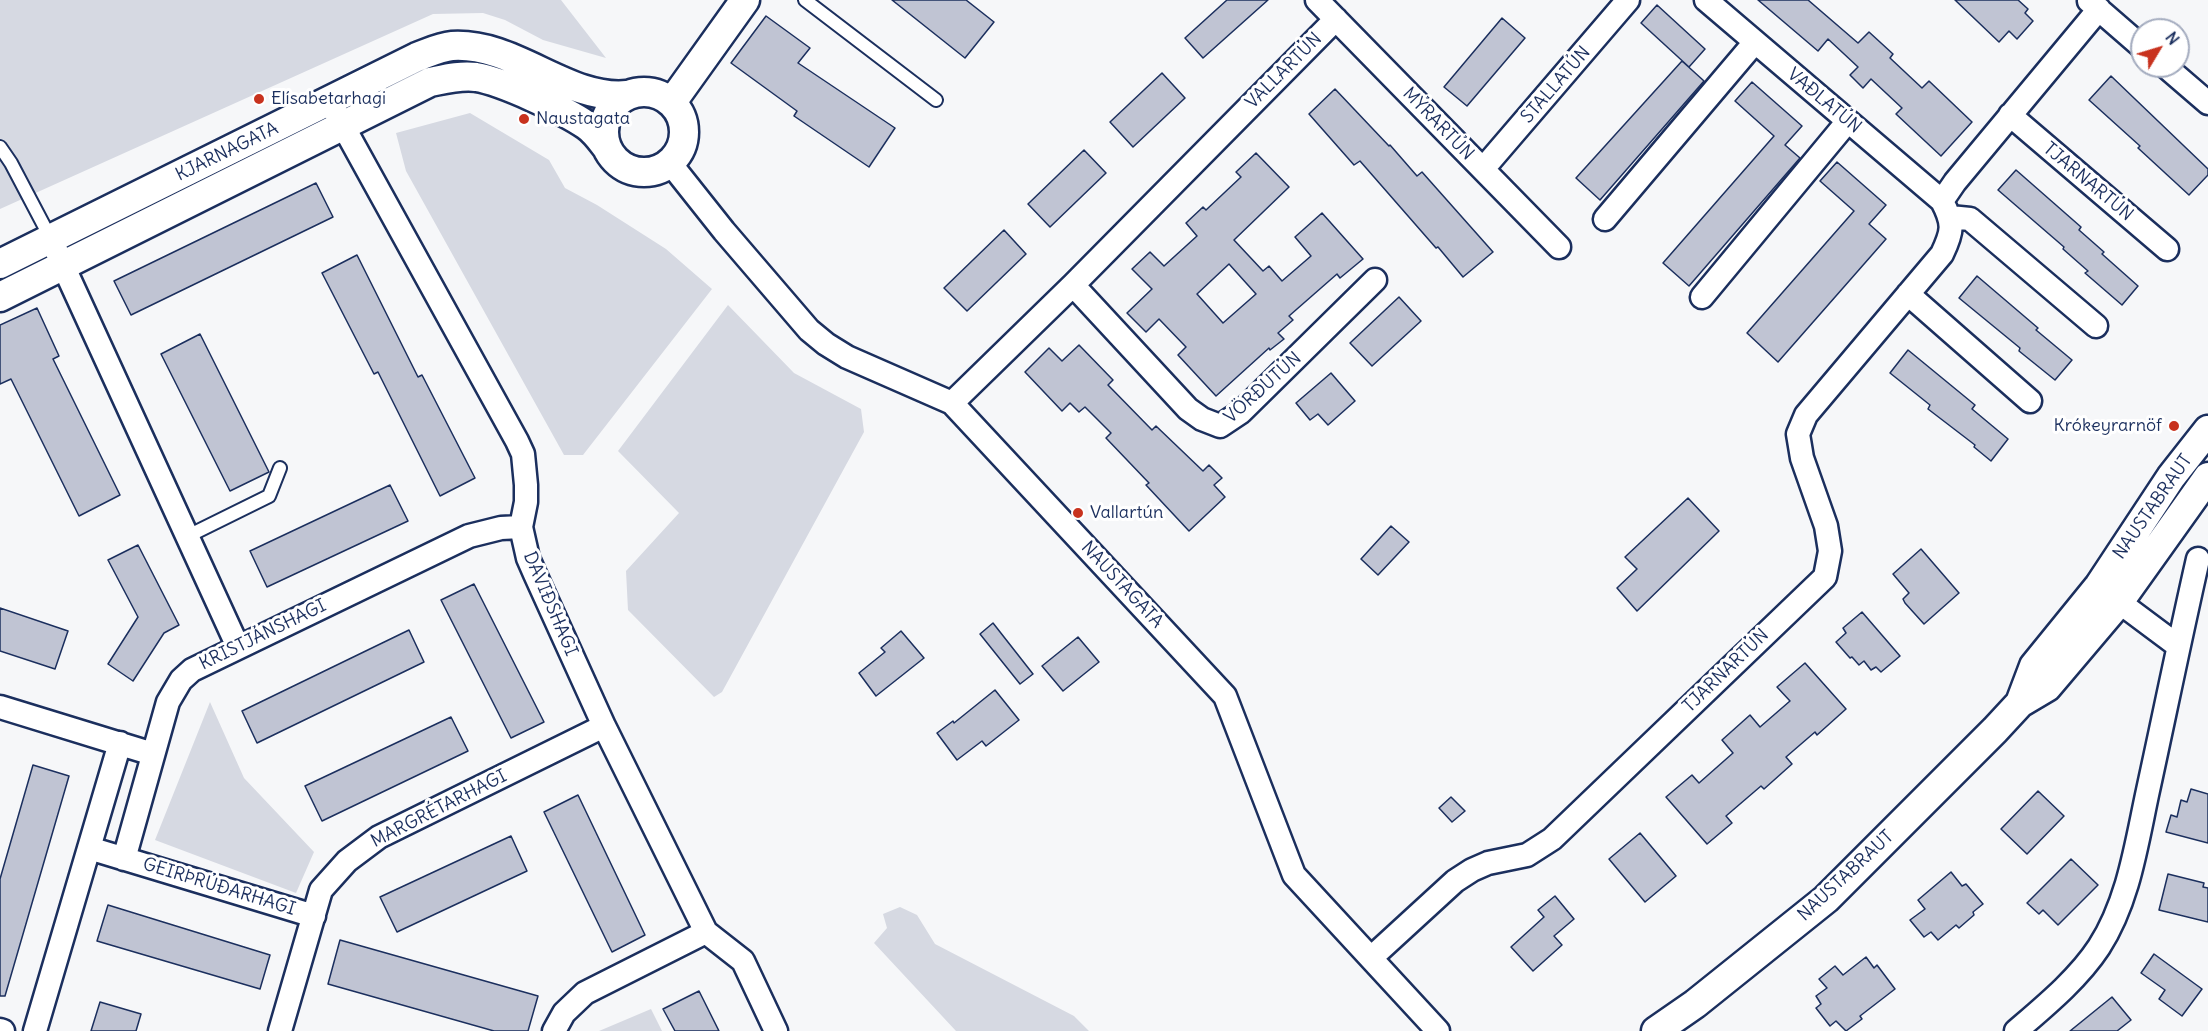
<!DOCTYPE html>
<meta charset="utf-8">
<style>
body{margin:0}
#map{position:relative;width:2208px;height:1031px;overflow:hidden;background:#f6f7f9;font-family:Delius,sans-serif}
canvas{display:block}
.north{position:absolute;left:2130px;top:18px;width:60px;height:60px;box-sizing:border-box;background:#fff;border:2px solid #a4acbf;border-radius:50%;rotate:52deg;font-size:16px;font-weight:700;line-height:24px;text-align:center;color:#1b2f5e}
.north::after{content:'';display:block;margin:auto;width:21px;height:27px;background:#c8321e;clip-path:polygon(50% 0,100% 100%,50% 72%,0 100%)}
</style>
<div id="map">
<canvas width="2208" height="1031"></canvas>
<div class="north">N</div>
</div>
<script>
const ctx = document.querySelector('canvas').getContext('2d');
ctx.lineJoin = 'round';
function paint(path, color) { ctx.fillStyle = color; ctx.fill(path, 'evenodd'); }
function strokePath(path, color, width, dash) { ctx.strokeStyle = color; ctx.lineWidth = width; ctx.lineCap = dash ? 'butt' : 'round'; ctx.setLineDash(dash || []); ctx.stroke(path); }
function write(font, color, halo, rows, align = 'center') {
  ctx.font = font + ' Delius,sans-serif'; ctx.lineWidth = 6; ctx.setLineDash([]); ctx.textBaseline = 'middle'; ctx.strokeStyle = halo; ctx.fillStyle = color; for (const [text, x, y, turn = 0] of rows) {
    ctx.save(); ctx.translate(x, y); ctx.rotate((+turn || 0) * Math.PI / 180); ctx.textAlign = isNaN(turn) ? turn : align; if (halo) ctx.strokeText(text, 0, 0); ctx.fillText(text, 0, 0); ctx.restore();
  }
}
const green = new Path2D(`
 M0 0H561L606 58 543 40 505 20 483 13 433 14 0 209Z
 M470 113 549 160 565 188 597 205 666 249 712 289 583 455H564L406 171 396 133Z
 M728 305 794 373 861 409 864 432 722 692 714 697 628 610 626 571 679 513 618 451Z
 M210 702 244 778 314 852 296 893 155 840Z
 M900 907 917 915 935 944 1074 1016 1089 1031H956L874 943 887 928 883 914Z
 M651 1009 662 1031H599Z`);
const building = new Path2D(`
 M892 0H966L994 22 965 58Z
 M1227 0H1268L1203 58 1185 38Z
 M1758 0H1808L1858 43 1869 32 1893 54 1890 58 1922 88 1929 81 1972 122 1941 156 1896 114 1902 108 1871 79 1863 88 1850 75 1858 67 1828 39 1818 51Z
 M1955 0H2018L2028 9 2025 13 2033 21 2017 39 2009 31 1999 42Z
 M1657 5 1705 49 1689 67 1641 23Z
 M766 16 810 48 798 63 895 128 869 167 794 116 797 111 731 63Z
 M1502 18 1525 38 1467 106 1444 87Z
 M1682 61 1704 81 1600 200 1576 178Z
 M1162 73 1185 98 1133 147 1110 122Z
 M2111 76 2208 169V175L2189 195 2138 148 2140 146 2089 100Z
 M1752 82 1802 126 1785 145 1800 158 1689 286 1663 263 1774 136 1735 101Z
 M1335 89 1389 146 1390 145 1417 176 1422 172 1493 252 1463 277 1438 247 1436 248 1360 161 1354 165 1309 114Z
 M1084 150 1106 173 1050 227 1028 204Z
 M1256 153 1289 187 1234 240 1263 271 1269 266 1282 281 1311 256 1295 237 1322 213 1363 259 1340 278 1337 274 1289 316 1293 320 1278 333 1284 339 1270 350 1269 348 1216 396 1178 355 1186 347 1159 319 1146 332 1127 313 1152 289 1132 269 1150 252 1164 266 1197 236 1186 223 1203 207 1206 210 1241 177 1236 172ZM1229 264 1256 294 1223 323 1197 294Z
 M1837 162 1886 205 1869 224 1886 239 1778 362 1747 333 1854 211 1820 181Z
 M2016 170 2081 227 2079 230 2104 252 2102 254 2138 286 2122 305 2085 273 2088 271 2063 249 2064 247 1998 190Z
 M316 183 333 217 131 315 114 281Z
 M1004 230 1026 254 967 311 944 288Z
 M357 255 418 377 422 375 475 478 440 496 378 372 374 374 322 273Z
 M1977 276 2038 328 2036 330 2072 360 2055 380 2019 351 2020 348 1959 298Z
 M1399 297 1421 321 1372 366 1350 343Z
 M37 308 59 356 53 359 120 495 79 516 11 379 0 384V325Z
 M200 334 269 472 230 491 161 354Z
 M1079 345 1113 380 1108 385 1152 430 1156 426 1203 471 1209 465 1222 478 1214 485 1225 497 1189 531 1146 485 1149 483 1106 438 1111 433 1085 407 1079 412 1070 403 1062 411 1025 372 1049 348 1062 361Z
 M1908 350 1975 405 1972 409 2008 439 1991 461 1974 447 1975 445 1928 409 1930 405 1890 373Z
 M1331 373 1355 401 1328 425 1318 414 1310 420 1296 403Z
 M390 485 408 521 267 587 250 551Z
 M1688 498 1719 531 1637 611 1617 588 1637 569 1625 557Z
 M1391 526 1409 542 1378 575 1361 559Z
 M138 545 179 625 164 633 133 681 108 664 138 617 108 560Z
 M1921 549 1959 593 1924 624 1905 603 1903 599 1909 593 1893 574Z
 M474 584 544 722 511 738 441 600Z
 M0 608 68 631 55 669 0 651Z
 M1862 612 1900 656 1881 672 1876 667 1871 670 1864 661 1859 665 1852 657 1850 658 1836 642 1846 633 1843 628Z
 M993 623 1033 674 1020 684 980 634Z
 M409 630 424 662 257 743 242 711Z
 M901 631 924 658 876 696 859 673 885 652 881 648Z
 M1078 637 1099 662 1063 691 1042 666Z
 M1805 663 1846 709 1817 735 1815 732 1786 757 1792 764 1764 789 1761 786 1726 816 1732 823 1707 844 1666 797 1692 775 1699 783 1733 753 1722 740 1750 715 1760 727 1790 701 1777 687Z
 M995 690 1019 720 986 746 982 741 957 760 937 733 953 721 954 723Z
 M451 717 468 751 322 821 305 786Z
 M33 765 69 776 5 996H0V879Z
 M2191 789 2208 794V843L2166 832 2171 815 2177 817 2181 800 2187 802Z
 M2038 791 2064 816 2027 854 2001 829Z
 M578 795 645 935 612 952 544 812Z
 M1451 797 1465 811 1452 822 1439 808Z
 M1640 833 1676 876 1645 902 1609 859Z
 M511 836 527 871 397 932 380 897Z
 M2071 859 2098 885 2058 925 2043 910 2039 914 2027 903Z
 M1951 872 1962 886 1966 884 1983 904 1973 912 1974 915 1959 928 1956 925 1938 940 1931 932 1924 937 1910 920 1925 909 1918 900Z
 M2168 874 2204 883 2203 887 2208 888V922L2159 910Z
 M1555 896 1574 919 1554 936 1562 945 1533 971 1511 947 1544 917 1538 910Z
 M108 905 270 955 260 989 97 941Z
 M340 940 538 996 528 1031H494L328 984Z
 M2154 954 2202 989 2182 1016 2159 999 2165 990 2141 973Z
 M1866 957 1874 968 1877 965 1895 989 1860 1016 1862 1019 1846 1031 1836 1021 1830 1026 1816 1008 1821 1004 1816 996 1827 988 1819 979 1835 966 1843 975Z
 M699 991 719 1031H675L663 1009Z
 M2112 997 2131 1020 2117 1031H2070Z
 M100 1002 141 1014 136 1031H91Z`);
const service = new Path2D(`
 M805 0 936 100
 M0 147 11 163 51 239
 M188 536 269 496 280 468`);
const minor = new Path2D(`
 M1317 0 1559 247
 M1706 0 1942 201
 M2089 1 2142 47
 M2165 66 2208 103
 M336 113 517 441 523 454 526 485V502L521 527 528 558 535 574 604 726 706 932 743 961 776 1031
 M2010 115 2167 249
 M670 163 724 231 809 330 826 344 847 357 952 403 1225 696 1294 875 1438 1031
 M1483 169 1628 0
 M1950 217 1970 219 2096 326
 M1605 219 1755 42
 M56 250 238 647
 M1073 285 1188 409 1202 419 1220 426 1241 412 1375 280
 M1908 294 2030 401
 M1702 297 1848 121
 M952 403 1073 285 1336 19
 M2107 593 2178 646
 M0 707 153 754
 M89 848 314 916
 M124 859 168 702 181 680 192 670 469 536 501 528 521 527
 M1371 958 1455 881 1472 870 1488 863 1527 855 1552 839 1825 577 1830 551 1826 526 1802 458 1798 434 1806 415 1942 254C1953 231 1954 224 1942 201L1955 182 2099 9
 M0 1030 3 1031
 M35 1031 120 743
 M280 1031 321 890 347 861 379 837 604 726
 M554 1031 564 1013 585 993 706 932
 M2016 1031C2045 1006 2078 979 2099 947 2128 902 2136 847 2147 795 2164 717 2180 638 2198 559`);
const tertiary = new Path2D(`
 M604 132a40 40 0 1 1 80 0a40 40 0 1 1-80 0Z
 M672 102 745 0
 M0 264 417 57C428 53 440 47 452 46 515 42 567 101 627 95
 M0 297 430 82C445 79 460 75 476 77 502 81 564 110 586 125 595 131 601 140 608 149
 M2020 703 2034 666 2099 586 2171 477 2208 430
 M1656 1031 1695 1004 1826 899 1995 730 2020 703 2047 687 2119 602 2208 477`);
const markers = [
 [259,99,6,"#c8321e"],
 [524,119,6,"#c8321e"],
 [2174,426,6,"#c8321e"],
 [1078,513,6,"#c8321e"]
];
const streetNames = [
 ["VALLARTÚN",1284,71,-45],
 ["STALLATÚN",1556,85,-49],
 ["VAÐLATÚN",1824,101,40],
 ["MÝRARTÚN",1438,124,46],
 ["KJARNAGATA",227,152,-26],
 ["TJARNARTÚN",2088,182,40],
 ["VÖRÐUTÚN",1263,388,-42],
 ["NAUSTABRAUT",2153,507,-55],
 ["NAUSTAGATA",1122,585,47],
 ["DAVIÐSHAGI",550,604,67],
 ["KRISTJÁNSHAGI",263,635,-26],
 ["TJARNARTÚN",1726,671,-44],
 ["MARGRÉTARHAGI",439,809,-27],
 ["NAUSTABRAUT",1846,876,-43],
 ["GEIRÞRÚÐARHAGI",219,887,17]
];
const poiNames = [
 ["Elísabetarhagi",271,99],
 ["Naustagata",536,119],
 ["Krókeyrarnöf",2162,426,"right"],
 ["Vallartún",1090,513]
];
paint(green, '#d6d9e2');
paint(building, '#c0c4d3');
strokePath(building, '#1b2f5e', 1.5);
strokePath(service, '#1b2f5e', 16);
strokePath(minor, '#1b2f5e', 27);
strokePath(tertiary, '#1b2f5e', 33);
strokePath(service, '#fff', 12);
strokePath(minor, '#fff', 22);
strokePath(tertiary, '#fff', 28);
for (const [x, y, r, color] of markers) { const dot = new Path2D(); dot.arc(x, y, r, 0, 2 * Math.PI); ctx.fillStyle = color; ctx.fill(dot); strokePath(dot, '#fff', 2); }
write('18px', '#1b2f5e', '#fff', streetNames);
write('18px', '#1b2f5e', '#fff', poiNames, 'left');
</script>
